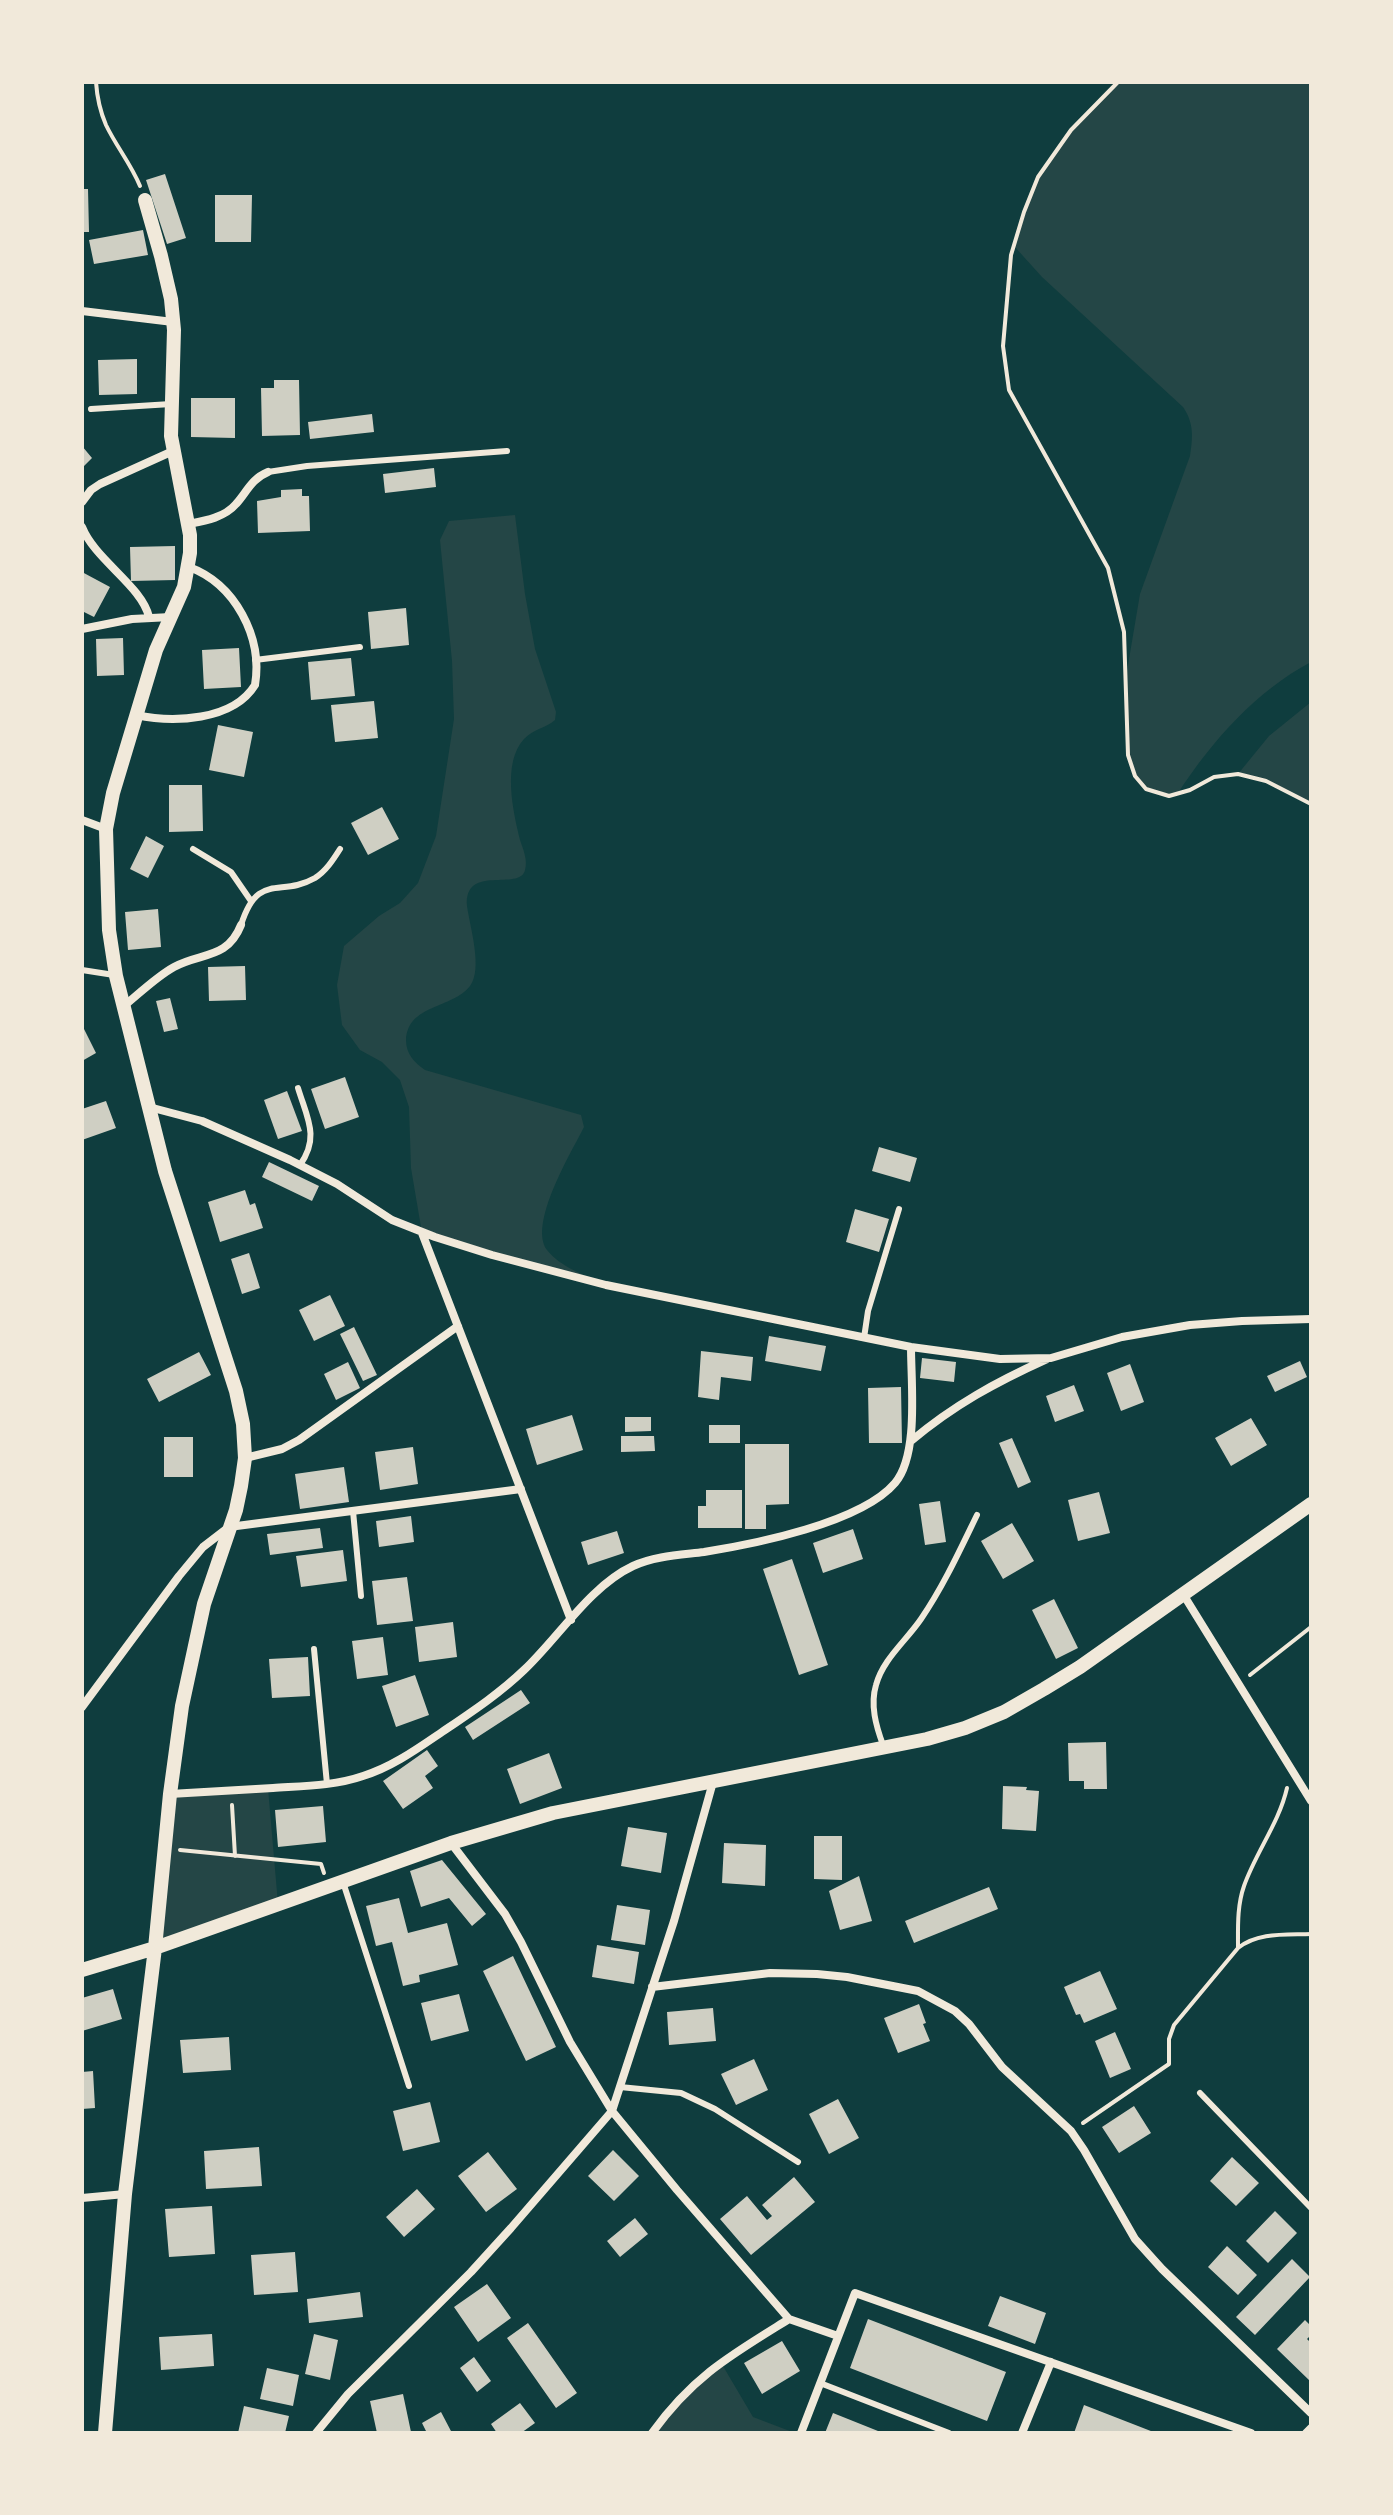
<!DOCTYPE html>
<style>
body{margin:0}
#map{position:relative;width:1393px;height:2515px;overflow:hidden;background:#0f3d3e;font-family:"Zilla Slab",serif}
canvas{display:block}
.frame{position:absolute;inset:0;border:84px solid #f1e9da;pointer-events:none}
</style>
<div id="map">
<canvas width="1393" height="2515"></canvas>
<div class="frame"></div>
</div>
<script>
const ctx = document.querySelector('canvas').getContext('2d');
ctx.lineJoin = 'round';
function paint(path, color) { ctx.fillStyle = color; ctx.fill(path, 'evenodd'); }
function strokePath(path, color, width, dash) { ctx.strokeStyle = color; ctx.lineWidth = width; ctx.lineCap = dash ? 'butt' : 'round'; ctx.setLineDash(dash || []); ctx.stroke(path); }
const green = new Path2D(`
 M1118 82H1311V662C1256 691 1212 741 1178 793L1169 796 1146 789 1135 776 1128 755 1127 671 1140 594 1190 456C1193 437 1194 423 1183 407L1042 277 1014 246 1038 177 1071 130Z
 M515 515 525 594 535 649 556 712 555 720C546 728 533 729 524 739 502 763 513 811 520 840 523 849 528 860 525 870 520 892 464 863 467 906 470 927 483 969 470 986 452 1009 408 1004 406 1040 406 1054 414 1062 425 1070L581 1115 584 1127C571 1153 528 1224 547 1250 560 1267 587 1276 606 1285L422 1233 411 1168 409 1107 400 1080 382 1062 360 1050 342 1025 337 985 344 946 379 916 400 903 418 883 436 836 454 719 452 661 440 540 449 521Z
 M1311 702V804L1266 781 1238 774 1269 736Z
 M268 1788 278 1904 155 1948 170 1794Z
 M720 2361 753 2417 795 2433H652Z`);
const building = new Path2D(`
 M165 174 186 238 167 244 146 180Z
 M82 189H88L89 232H82Z
 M215 195H252L251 242H215Z
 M143 230 148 255 94 264 89 240Z
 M137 359V394L99 395 98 360Z
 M274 380H299L300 435 262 436 261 388H274Z
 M191 398H235V438L191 437Z
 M372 414 374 432 310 439 308 422Z
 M82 446 92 458 82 468Z
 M434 468 436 487 385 493 383 474Z
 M302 489V496H309L310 531 258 533 257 501 281 497V490Z
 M175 546V580L131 581 130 547Z
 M82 572 110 587 94 617 82 611Z
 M406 608 409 645 371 649 368 612Z
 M123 638 124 675 97 676 96 639Z
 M239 648 241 687 204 689 202 650Z
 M351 658 355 696 311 700 308 662Z
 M374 701 378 738 335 742 331 705Z
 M218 725 253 732 244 777 209 770Z
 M169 785H202L203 831 169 832Z
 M382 807 399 839 368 855 351 823Z
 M146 836 164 846 148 878 130 869Z
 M158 909 161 947 128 950 125 912Z
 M245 966 246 1000 209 1001 208 967Z
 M170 998 178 1029 164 1032 156 1001Z
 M82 1025 96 1053 82 1061Z
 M345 1077 359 1117 325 1129 311 1089Z
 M287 1091 302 1131 278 1139 264 1100Z
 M106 1101 116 1128 82 1140V1109Z
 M879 1147 917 1158 910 1182 872 1171Z
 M269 1162 319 1186 312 1201 262 1177Z
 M245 1190 250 1205 255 1203 263 1228 220 1242 208 1202Z
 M855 1209 889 1219 879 1252 846 1242Z
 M249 1253 260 1288 242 1294 231 1259Z
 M330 1295 345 1326 314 1341 299 1310Z
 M354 1327 377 1375 363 1381 340 1334Z
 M769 1336 826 1346 821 1371 765 1361Z
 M701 1351 753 1357 751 1381 721 1377 719 1400 698 1397Z
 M199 1352 211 1375 159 1402 147 1379Z
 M922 1358 956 1362 954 1382 920 1378Z
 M1300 1361 1307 1377 1275 1392 1267 1376Z
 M348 1362 360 1388 336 1400 324 1374Z
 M1130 1364 1144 1402 1121 1411 1107 1373Z
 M1074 1385 1084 1411 1055 1422 1046 1396Z
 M901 1387 902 1443H869L868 1388Z
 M572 1415 583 1450 537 1465 526 1429Z
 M625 1417H651V1431L625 1432Z
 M1251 1418 1267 1445 1231 1466 1215 1438Z
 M709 1425H740V1443H709Z
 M621 1436H654L655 1451 621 1452Z
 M164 1437H193V1477H164Z
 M1012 1438 1031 1482 1018 1488 999 1443Z
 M745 1444H789V1504L766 1505V1529H745Z
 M413 1447 418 1484 380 1490 375 1452Z
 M344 1467 349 1502 300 1509 295 1474Z
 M706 1490H742V1528H698V1506H706Z
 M1099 1492 1110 1533 1078 1541 1068 1500Z
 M940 1501 946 1542 925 1545 919 1504Z
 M411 1516 414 1542 379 1547 376 1521Z
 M1012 1523 1034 1561 1003 1579 981 1541Z
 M320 1528 323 1548 270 1555 267 1534Z
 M853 1529 863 1559 823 1573 813 1543Z
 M617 1531 624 1553 588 1565 581 1542Z
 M343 1550 347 1581 301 1587 296 1556Z
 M792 1559 828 1665 799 1675 763 1569Z
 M407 1577 413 1621 377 1625 372 1581Z
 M1054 1599 1078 1648 1056 1659 1032 1610Z
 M453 1622 457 1657 419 1662 415 1627Z
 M383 1637 388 1675 357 1679 352 1641Z
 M308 1657 310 1696 272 1698 269 1659Z
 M415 1675 429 1715 396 1727 382 1686Z
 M521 1690 530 1703 473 1740 465 1727Z
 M1106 1742 1107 1789H1084V1781H1069L1068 1743Z
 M427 1750 438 1766 425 1776 433 1788 403 1809 383 1781Z
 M549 1753 562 1788 520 1804 507 1769Z
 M1003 1786 1027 1787 1026 1790 1039 1791 1036 1831 1002 1829Z
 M323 1806 326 1842 278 1847 275 1810Z
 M628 1827 667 1833 661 1873 621 1866Z
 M814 1836H842V1880L814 1879Z
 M724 1843 766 1845 765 1886 722 1883Z
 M442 1860 486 1914 472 1926 449 1898 421 1907 410 1871Z
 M859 1876 872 1921 840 1930 829 1891Z
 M989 1887 998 1909 914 1943 905 1921Z
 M399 1898 408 1933 447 1923 458 1965 419 1975 420 1982 403 1986 392 1942 376 1946 366 1906Z
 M617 1905 650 1910 645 1945 611 1940Z
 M597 1945 639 1952 634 1984 592 1977Z
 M513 1956 556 2047 526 2061 483 1971Z
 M1100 1971 1117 2009 1084 2023 1080 2014 1076 2015 1064 1987Z
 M113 1989 122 2019 82 2031V1998Z
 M459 1994 469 2031 431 2041 421 2003Z
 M919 2004 926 2023 923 2024 930 2041 898 2053 884 2018Z
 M713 2008 716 2041 669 2045 667 2012Z
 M1115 2032 1131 2069 1110 2078 1095 2041Z
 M229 2037 231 2070 183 2073 180 2040Z
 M754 2059 768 2090 736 2105 721 2074Z
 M93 2071 95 2108 82 2109V2072Z
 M838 2099 859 2138 829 2154 809 2114Z
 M430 2102 440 2142 403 2151 393 2111Z
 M1134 2106 1151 2133 1119 2153 1102 2127Z
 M259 2147 262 2186 206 2189 204 2151Z
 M613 2150 639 2176 614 2201 588 2176Z
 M488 2152 517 2189 486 2212 458 2176Z
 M1232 2157 1259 2183 1236 2206 1210 2181Z
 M794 2177 815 2202 751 2255 720 2219 747 2196 767 2220 772 2216 762 2205Z
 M417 2189 435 2209 404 2237 386 2217Z
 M212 2206 215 2254 169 2257 165 2209Z
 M1275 2211 1297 2233 1268 2263 1246 2241Z
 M635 2218 648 2234 620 2257 607 2241Z
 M1227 2246 1257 2275 1238 2295 1208 2267Z
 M295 2252 298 2292 254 2295 251 2255Z
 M1292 2259 1310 2277 1255 2335 1236 2317Z
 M487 2284 511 2318 478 2342 454 2307Z
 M360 2292 363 2317 309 2323 307 2299Z
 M1000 2296 1046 2313 1035 2344 988 2326Z
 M868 2319 1006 2372 987 2421 850 2368Z
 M1305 2320 1311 2326V2335L1307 2339 1311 2343V2382L1277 2349Z
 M528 2323 577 2393 556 2408 507 2338Z
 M212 2334 214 2366 161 2370 159 2337Z
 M314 2334 338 2340 330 2380 305 2374Z
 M782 2341 800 2371 762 2394 744 2363Z
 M474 2357 491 2381 477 2392 460 2368Z
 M267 2368 299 2375 293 2406 260 2399Z
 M403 2394 411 2432 377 2433 370 2401Z
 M520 2403 535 2423 521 2433H497L491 2424Z
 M1084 2405 1156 2433H1074Z
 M244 2406 289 2416 285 2433H238Z
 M441 2412 452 2433H427L422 2423Z
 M833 2413 883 2433H825Z`);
const path = new Path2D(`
 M96 82C97 97 100 111 106 125 116 146 131 164 140 186
 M1118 82 1071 130 1038 177 1024 212 1011 255 1003 346 1009 390 1108 568 1124 632 1128 755 1135 776 1146 789 1169 796 1190 790 1214 777 1238 774 1266 781 1311 804
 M1250 1675 1311 1627
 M232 1805 235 1856
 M180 1850 321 1864 324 1873
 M1238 1948C1238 1927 1237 1906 1244 1886 1256 1852 1279 1823 1287 1788
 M1083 2123 1169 2064V2039L1174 2025 1238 1948C1258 1932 1286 1935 1311 1934`);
const service = new Path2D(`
 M91 409 171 404
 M268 472 307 466 507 451
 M255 660 360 647
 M193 849 231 872 251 901
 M241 925C258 871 280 898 315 878 326 871 333 860 340 849
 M82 970 114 975
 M298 1088C307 1118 320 1137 300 1165
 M864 1338 868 1311 899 1209
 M353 1511 361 1596
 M314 1649 327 1784
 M883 1745C876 1726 870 1705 876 1685 883 1659 906 1641 921 1619 943 1587 960 1550 977 1515
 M343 1882 409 2086
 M620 2087 681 2093 715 2109 798 2162
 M1200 2093 1311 2208
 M820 2383 949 2433`);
const minor = new Path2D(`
 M82 311 173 322
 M82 502 91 490 100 484 173 451
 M188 524C204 521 224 518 236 504 247 492 251 479 268 472
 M82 527C95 560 142 586 149 617
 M82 629 132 619 171 617
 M136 715C173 723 233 721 255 685 263 637 235 584 189 567
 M82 820 106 829
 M124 1006C140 993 156 977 174 967 201 952 227 960 241 925
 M149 1107 202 1121 290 1160 337 1184 392 1220 435 1237 492 1255 606 1285 911 1347 1000 1359 1051 1358 1122 1337 1190 1325 1242 1321 1311 1319
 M422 1233 571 1620
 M911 1441C954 1405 996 1382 1047 1359
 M245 1458 282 1449 299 1440 458 1326
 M1183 1594 1311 1801
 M82 1707 179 1576 203 1547 229 1527 521 1489
 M170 1794C204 1792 238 1790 273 1788 303 1786 334 1786 363 1776 392 1767 417 1749 442 1732 470 1713 499 1694 524 1670 558 1638 590 1586 633 1566 655 1556 680 1555 704 1552 754 1544 861 1523 895 1483 919 1455 911 1384 911 1347
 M451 1843 505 1914 521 1942 570 2042 612 2111 677 2190 789 2319 838 2336
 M652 1987 770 1973 817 1974 847 1977 918 1991 955 2011 969 2024 1002 2067 1071 2131 1084 2150 1135 2239 1162 2269 1311 2413
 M82 2198 125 2194
 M316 2433 348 2394 471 2272 511 2228 612 2111 674 1921 713 1782
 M652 2433C693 2376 731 2355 789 2319
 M801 2433 855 2293 1251 2433
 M1022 2433 1051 2362
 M1306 2433 1311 2428`);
const tertiary = new Path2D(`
 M82 1970 155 1948 451 1843 553 1813 927 1739 965 1728 1004 1712 1044 1689 1080 1667 1311 1504
 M105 2433 125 2194 155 1948 170 1794 182 1706 204 1604 236 1510 241 1486 245 1458 243 1424 236 1391 165 1171 116 976 109 930 106 829 113 793 156 650 184 587 190 553V535L171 436 174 330 171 299 161 256 145 200`);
paint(green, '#244646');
paint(building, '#cfcfc3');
strokePath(path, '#f1e9da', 4);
strokePath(service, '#f1e9da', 6);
strokePath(minor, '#f1e9da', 8);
strokePath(tertiary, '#f1e9da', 14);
</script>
